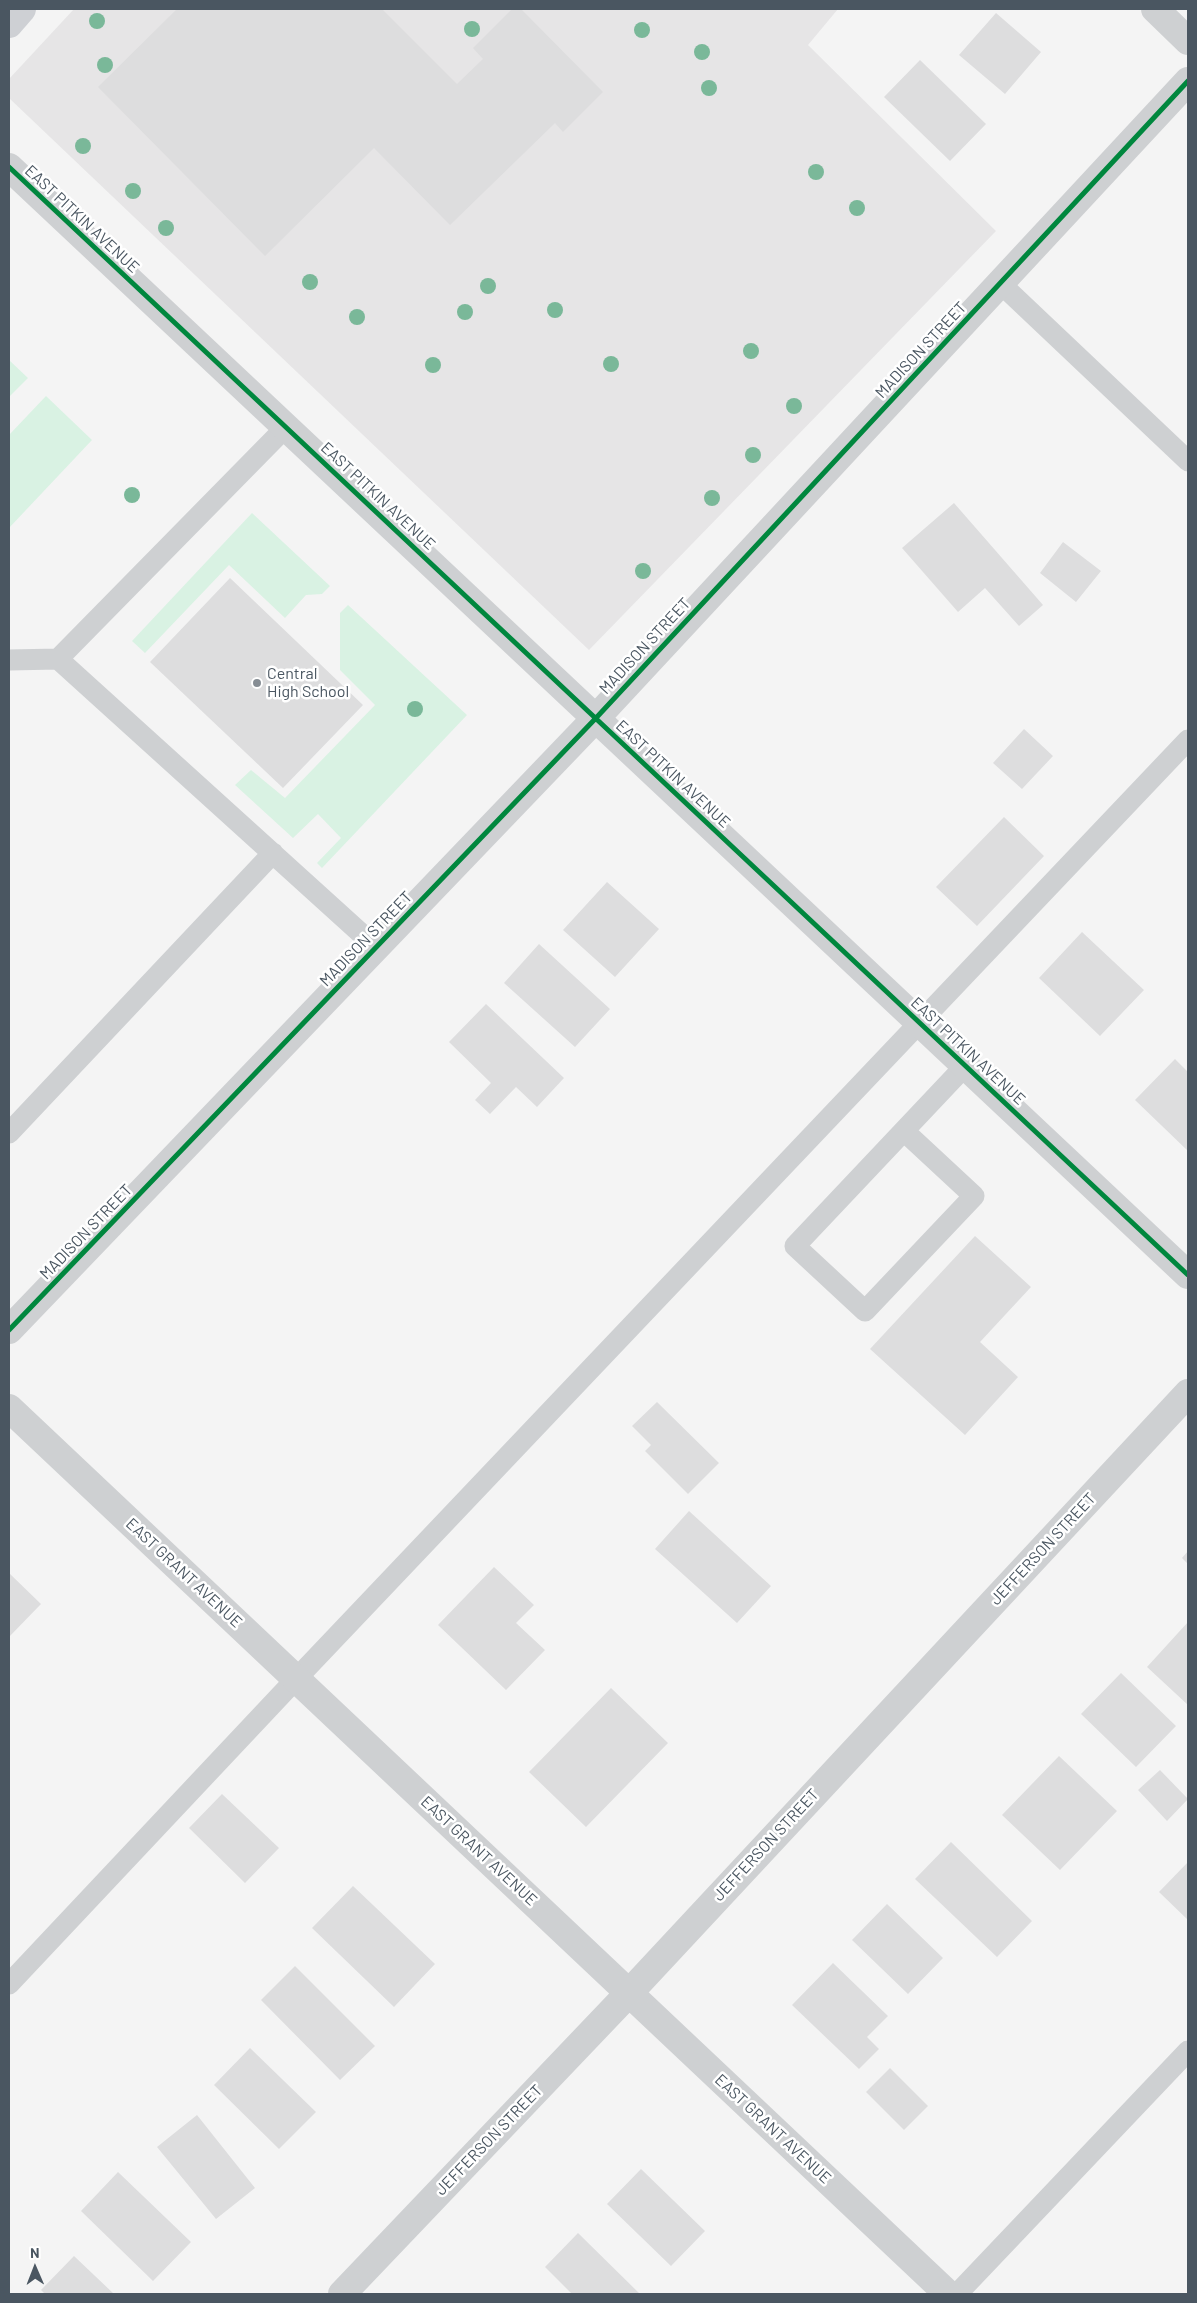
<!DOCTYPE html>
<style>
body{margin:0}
#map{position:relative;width:1197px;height:2303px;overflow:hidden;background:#f4f4f4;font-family:Barlow,sans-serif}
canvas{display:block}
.frame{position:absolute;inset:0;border:10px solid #4a5661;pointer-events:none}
.north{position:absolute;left:10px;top:2243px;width:50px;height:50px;-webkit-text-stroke:4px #fff;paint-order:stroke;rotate:359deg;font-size:14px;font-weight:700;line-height:20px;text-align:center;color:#4a5661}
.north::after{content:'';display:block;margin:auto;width:18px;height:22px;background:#4a5661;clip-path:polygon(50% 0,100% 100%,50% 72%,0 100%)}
</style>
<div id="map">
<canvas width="1197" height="2303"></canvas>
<div class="frame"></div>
<div class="north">N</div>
</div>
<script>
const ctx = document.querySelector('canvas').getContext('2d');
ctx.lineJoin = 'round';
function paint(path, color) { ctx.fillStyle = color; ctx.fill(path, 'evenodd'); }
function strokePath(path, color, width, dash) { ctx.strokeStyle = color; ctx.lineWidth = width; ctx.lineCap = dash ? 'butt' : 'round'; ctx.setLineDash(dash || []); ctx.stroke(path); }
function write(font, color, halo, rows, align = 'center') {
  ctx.font = font + ' Barlow,sans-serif'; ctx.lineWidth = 5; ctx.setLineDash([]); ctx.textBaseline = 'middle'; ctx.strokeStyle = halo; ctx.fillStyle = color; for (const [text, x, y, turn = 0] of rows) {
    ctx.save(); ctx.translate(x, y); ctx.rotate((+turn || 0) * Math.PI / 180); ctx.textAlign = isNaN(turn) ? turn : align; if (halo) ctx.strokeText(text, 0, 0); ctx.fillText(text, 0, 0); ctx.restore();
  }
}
const education = new Path2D(`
 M74 9H838L808 45 996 231 589 650 9 98V79Z`);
const green = new Path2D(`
 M9 360 28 378 9 397Z
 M46 396 92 440 9 528V435Z
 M252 513 330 586 322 594 306 595 285 618 229 565 145 653 132 641Z
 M348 605 467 715 322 868 317 863 341 838 318 814 293 838 235 785 251 770 285 798 375 705 340 670V613Z`);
const building = new Path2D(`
 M177 9H382L457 84 483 59 473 48 512 9H521L603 92 563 132 555 123 450 225 374 148 265 256 98 87Z
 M996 13 1041 52 1005 94 959 55Z
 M920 60 986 124 950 161 884 97Z
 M954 503 1043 605 1019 626 985 588 958 612 902 548Z
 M1063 542 1101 571 1076 602 1040 573Z
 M230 578 363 705 283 788 150 662Z
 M1024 729 1053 756 1022 789 993 763Z
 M1004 817 1044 856 977 926 936 887Z
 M607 882 659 929 615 977 563 930Z
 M1082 932 1144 990 1100 1036 1039 978Z
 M539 944 610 1009 575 1047 504 983Z
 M486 1004 564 1078 537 1107 516 1087 490 1114 475 1100 491 1083 449 1042Z
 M1175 1059 1188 1072V1151L1135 1100Z
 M975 1236 1031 1287 980 1342 1018 1377 965 1435 870 1349Z
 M657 1402 719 1463 688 1494 645 1451 651 1445 632 1426Z
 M689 1511 771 1586 737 1623 655 1549Z
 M1188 1551V1564L1182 1558Z
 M494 1567 534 1605 516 1623 545 1650 506 1690 438 1625Z
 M9 1573 41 1604 9 1637Z
 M1188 1622V1705L1147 1667Z
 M1121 1673 1176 1726 1136 1767 1081 1714Z
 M611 1688 668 1743 586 1827 529 1772Z
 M1059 1756 1117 1811 1060 1870 1002 1815Z
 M1160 1770 1188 1799 1167 1821 1138 1790Z
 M222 1794 279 1848 245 1883 189 1828Z
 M951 1842 1032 1921 997 1957 915 1879Z
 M1188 1862V1920L1159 1892Z
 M353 1886 435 1964 394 2007 312 1928Z
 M887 1904 943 1958 908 1994 852 1940Z
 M833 1963 888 2016 867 2037 879 2049 859 2069 792 2005Z
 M295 1966 375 2046 340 2080 261 2000Z
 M250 2048 316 2112 279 2149 214 2085Z
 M890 2068 928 2106 904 2130 866 2092Z
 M197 2115 255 2188 216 2219 157 2147Z
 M641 2169 705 2231 671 2266 607 2204Z
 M118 2172 191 2242 153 2281 81 2211Z
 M578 2233 640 2294H572L545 2267Z
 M74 2256 114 2294H45L41 2290Z`);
const lane = new Path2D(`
 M1000 283 1188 461
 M286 427 58 659 376 947
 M9 660 58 659
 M904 1131 974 1196 865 1311 795 1246 965 1066
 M9 1133 273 853
 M9 1984 296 1679 1188 740
 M957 2294 1188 2051`);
const street = new Path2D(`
 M1155 9 1188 41
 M9 167 1188 1275
 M9 1330 596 718 1188 81
 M9 1408 948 2294
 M342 2294 629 1993 1188 1393`);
const secondary = new Path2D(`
 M9 24 22 9`);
const cycleway = new Path2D(`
 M9 167 1188 1275
 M9 1330 596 718 1188 81`);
const trees = [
 [97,21],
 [472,29],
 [642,30],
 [702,52],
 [105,65],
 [709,88],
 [83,146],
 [816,172],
 [133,191],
 [857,208],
 [166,228],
 [310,282],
 [488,286],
 [555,310],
 [465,312],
 [357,317],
 [751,351],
 [611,364],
 [433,365],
 [794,406],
 [753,455],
 [132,495],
 [712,498],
 [643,571],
 [415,709]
];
const markers = [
 [257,683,5,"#868d94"]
];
const streetNames = [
 ["EAST PITKIN AVENUE",82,219,43],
 ["MADISON STREET",921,350,-47],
 ["EAST PITKIN AVENUE",378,496,43],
 ["MADISON STREET",645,646,-47],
 ["EAST PITKIN AVENUE",673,774,43],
 ["MADISON STREET",366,939,-46],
 ["EAST PITKIN AVENUE",968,1051,43],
 ["MADISON STREET",86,1232,-46],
 ["JEFFERSON STREET",1043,1549,-47],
 ["EAST GRANT AVENUE",184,1573,43],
 ["JEFFERSON STREET",766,1845,-47],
 ["EAST GRANT AVENUE",479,1851,43],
 ["EAST GRANT AVENUE",773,2129,43],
 ["JEFFERSON STREET",489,2140,-46]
];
const poiNames = [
 ["Central",267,674],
 ["High School",267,692]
];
paint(education, '#e6e5e6');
paint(green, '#d9f2e3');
paint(building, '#ddddde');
strokePath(lane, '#ced0d2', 21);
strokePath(street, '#ced0d2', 28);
strokePath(secondary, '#ced0d4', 28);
strokePath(cycleway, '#00873e', 5);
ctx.fillStyle = '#7ab899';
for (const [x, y] of trees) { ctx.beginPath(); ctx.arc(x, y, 8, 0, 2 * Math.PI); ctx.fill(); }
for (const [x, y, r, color] of markers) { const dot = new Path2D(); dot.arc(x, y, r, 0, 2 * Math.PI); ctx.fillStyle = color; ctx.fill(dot); strokePath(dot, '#fff', 2); }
write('16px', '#4a5661', '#fff', streetNames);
write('16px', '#4a5661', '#fff', poiNames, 'left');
</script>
